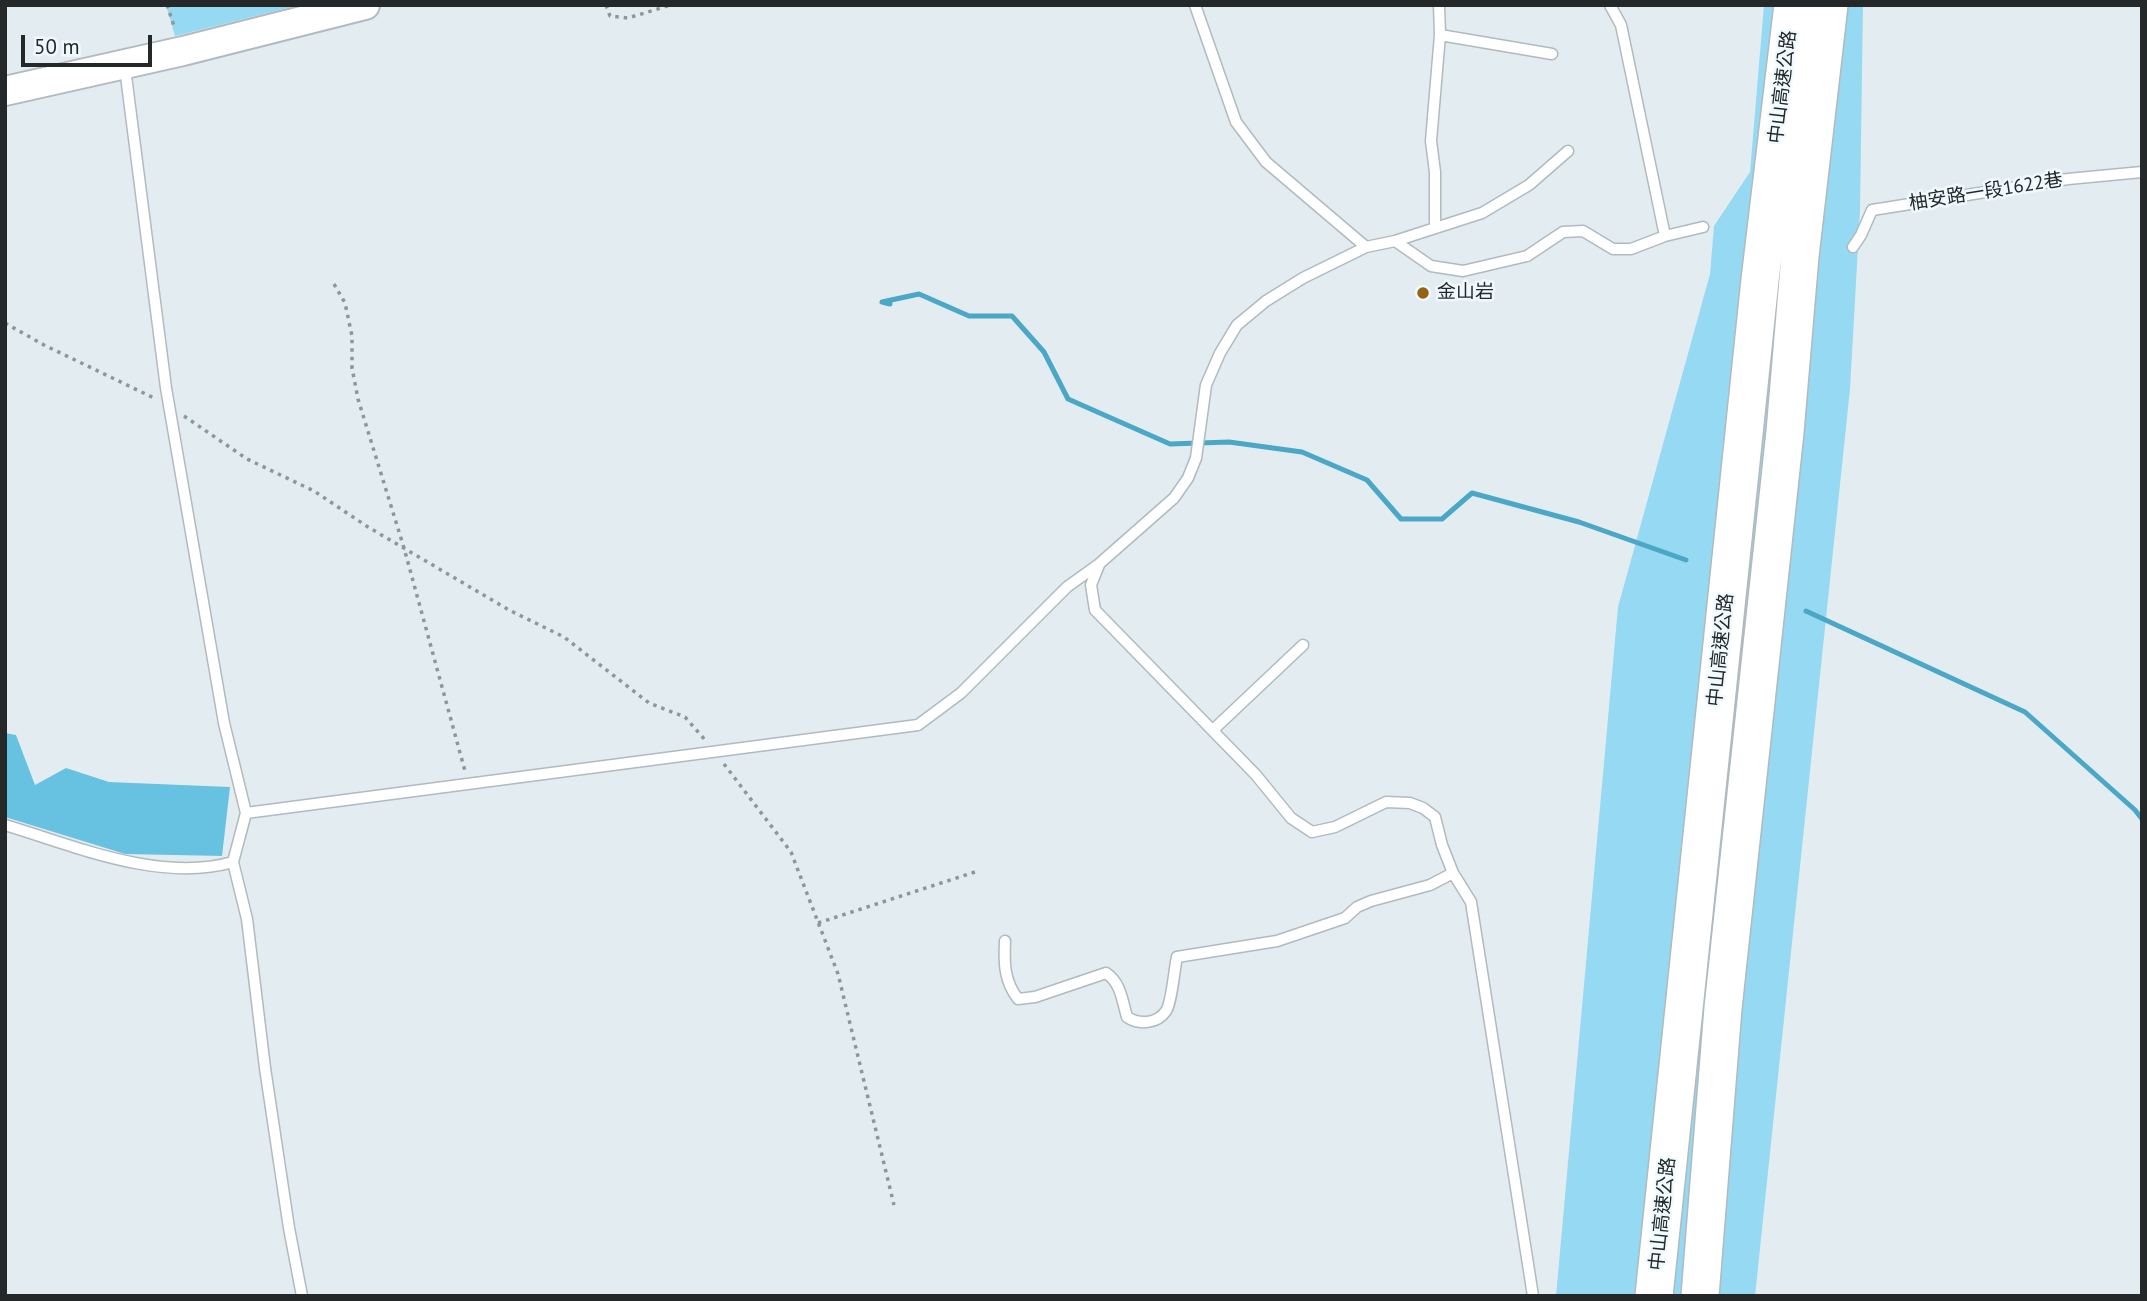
<!DOCTYPE html>
<meta charset="utf-8">
<style>
body{margin:0}
#map{position:relative;width:2147px;height:1301px;overflow:hidden;background:#e3edf1;font-family:"PT Sans",sans-serif}
canvas{display:block}
.frame{position:absolute;inset:0;border:7px solid #242829;pointer-events:none}
.scale{position:absolute;left:21px;top:35px;width:131px;height:32px;box-sizing:border-box;border:4px solid #242829;border-top:0;padding-left:9px;font-size:21px;line-height:24px;white-space:nowrap;color:#242829;-webkit-text-stroke:5px #f0fafe;paint-order:stroke}
</style>
<div id="map">
<canvas width="2147" height="1301"></canvas>
<div class="frame"></div>
<div class="scale">50 m</div>
</div>
<script>
const ctx = document.querySelector('canvas').getContext('2d');
ctx.lineJoin = 'round';
function paint(path, color) { ctx.fillStyle = color; ctx.fill(path, 'evenodd'); }
function strokePath(path, color, width, dash) { ctx.strokeStyle = color; ctx.lineWidth = width; ctx.lineCap = dash ? 'butt' : 'round'; ctx.setLineDash(dash || []); ctx.stroke(path); }
function write(font, color, halo, rows, align = 'center') {
  ctx.font = font + ' "PT Sans","Noto Sans TC",sans-serif'; ctx.lineWidth = 5; ctx.setLineDash([]); ctx.textBaseline = 'middle'; ctx.strokeStyle = halo; ctx.fillStyle = color; for (const [text, x, y, turn = 0] of rows) {
    ctx.save(); ctx.translate(x, y); ctx.rotate((+turn || 0) * Math.PI / 180); ctx.textAlign = isNaN(turn) ? turn : align; if (halo) ctx.strokeText(text, 0, 0); ctx.fillText(text, 0, 0); ctx.restore();
  }
}
const green = new Path2D(`
 M166 5H300L175 36Z
 M1764 5H1863L1860 211 1850 389 1755 1296H1556L1618 607 1710 274 1714 226 1750 172Z`);
const forest = new Path2D(`
 M5 733 16 735 35 785 66 768 109 782 230 787 222 856 125 854 5 817Z`);
const stream = new Path2D(`
 M890 304 882 302 919 294 969 316H1012L1044 352 1068 399 1170 444 1229 442 1302 452 1367 480 1401 519H1442L1472 493 1579 522 1686 560
 M1806 611 2025 712 2135 810 2142 819`);
const path = new Path2D(`
 M167 5 175 29
 M606 5 610 16 628 18 671 5
 M334 284 345 303 352 336V368L358 399 404 548 465 771
 M5 323 44 345 156 399
 M184 416 247 459 314 491 368 527 509 610 564 637 649 703 685 717 706 741
 M724 764 791 852 838 974 894 1205
 M818 923 978 871`);
const lane = new Path2D(`
 M1195 5 1236 122 1266 162 1366 247
 M1610 5 1621 25 1665 236 1703 227
 M1440 35 1552 54
 M125 68 166 388 224 723 246 813
 M1435 226V172L1431 141 1440 35 1439 5
 M1395 241 1431 266 1463 271 1527 256 1563 232 1583 231 1613 249H1631L1665 236
 M1853 247 1861 235 1872 210 2068 179 2142 172
 M1099 565 1091 585 1095 610 1256 775 1291 818 1312 832 1335 827 1386 802 1410 803 1423 808 1435 817 1442 845 1453 873 1471 902 1533 1296
 M1213 730 1303 645
 M5 825C75 846 160 883 233 862
 M1005 941C1004 963 1004 981 1018 999L1035 997 1106 973C1121 983 1122 1000 1127 1017 1139 1025 1157 1024 1166 1011 1172 1002 1174 970 1177 957L1277 941 1345 918 1357 907 1371 901 1430 885 1453 873
 M302 1296 289 1228 265 1068 247 919 233 862 246 813 918 725 961 693 1067 587 1099 564 1174 498 1188 478 1196 458 1206 385 1220 353 1237 325 1266 301 1303 278 1366 247 1395 241 1482 213 1529 185 1568 151`);
const secondary = new Path2D(`
 M5 91 183 51 365 5`);
const highway = new Path2D(`
 M1654 1296 1760 280 1793 5
 M1700 1296 1723 1008 1785 432 1800 256 1829 5`);
const markers = [
 [1423,293,7,"#946414"]
];
const streetNames = [
 ["中山高速公路",1783,87,-83],
 ["柚安路一段1622巷",1986,192,-9],
 ["中山高速公路",1721,650,-84],
 ["中山高速公路",1663,1214,-84]
];
const poiNames = [
 ["金山岩",1437,293]
];
paint(green, '#95d9f2');
paint(forest, '#67c2e2');
strokePath(stream, '#4ba7c6', 5);
strokePath(lane, '#b1babe', 13);
strokePath(secondary, '#b1babe', 32);
strokePath(highway, '#b1babe', 40);
strokePath(path, '#8f9699', 3.5, [3.5, 5]);
strokePath(lane, '#fff', 10);
strokePath(secondary, '#fff', 28);
strokePath(highway, '#fff', 37);
for (const [x, y, r, color] of markers) { const dot = new Path2D(); dot.arc(x, y, r, 0, 2 * Math.PI); ctx.fillStyle = color; ctx.fill(dot); strokePath(dot, '#f0fafe', 2.5); }
write('19px', '#242829', '#f0fafe', streetNames);
write('19px', '#242829', '#f0fafe', poiNames, 'left');
</script>
